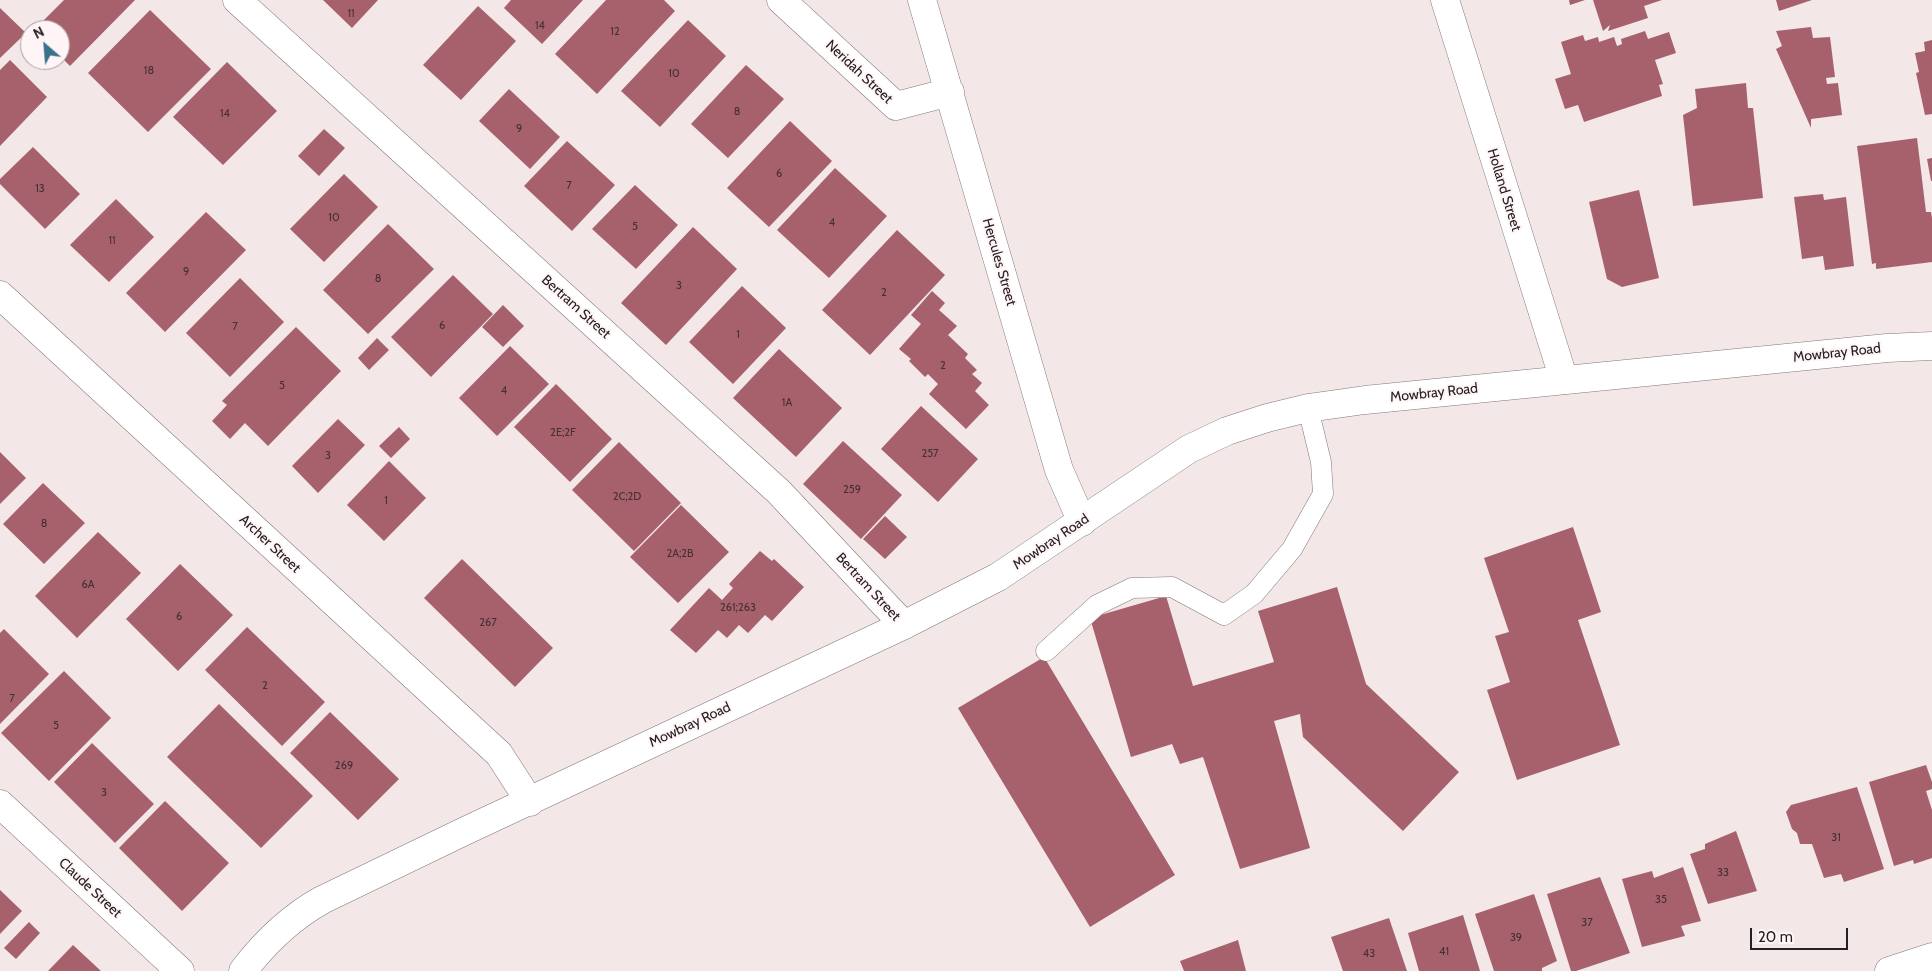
<!DOCTYPE html>
<style>
body{margin:0}
#map{position:relative;width:1932px;height:971px;overflow:hidden;background:#f3e7e8;font-family:Cabin,sans-serif}
canvas{display:block}
.north{position:absolute;left:20px;top:20px;width:50px;height:50px;box-sizing:border-box;background:#fff5f6;border:1px solid #a8a0a1;border-radius:50%;rotate:333deg;font-size:14px;font-weight:700;line-height:20px;text-align:center;color:#252021}
.north::after{content:'';display:block;margin:auto;width:18px;height:22px;background:#3a728c;clip-path:polygon(50% 0,100% 100%,50% 72%,0 100%)}
.scale{position:absolute;left:1750px;top:928px;width:98px;height:22px;box-sizing:border-box;border:2px solid #252021;border-top:0;padding-left:6px;font-size:15px;line-height:18px;white-space:nowrap;color:#252021;-webkit-text-stroke:4px #fff5f6;paint-order:stroke}
</style>
<div id="map">
<canvas width="1932" height="971"></canvas>
<div class="north">N</div>
<div class="scale">20 m</div>
</div>
<script>
const ctx = document.querySelector('canvas').getContext('2d');
ctx.lineJoin = 'round';
function paint(path, color) { ctx.fillStyle = color; ctx.fill(path, 'evenodd'); }
function strokePath(path, color, width, dash) { ctx.strokeStyle = color; ctx.lineWidth = width; ctx.lineCap = dash ? 'butt' : 'round'; ctx.setLineDash(dash || []); ctx.stroke(path); }
function write(font, color, halo, rows, align = 'center') {
  ctx.font = font + ' Cabin,sans-serif'; ctx.lineWidth = 4; ctx.setLineDash([]); ctx.textBaseline = 'middle'; ctx.strokeStyle = halo; ctx.fillStyle = color; for (const [text, x, y, turn = 0] of rows) {
    ctx.save(); ctx.translate(x, y); ctx.rotate((+turn || 0) * Math.PI / 180); ctx.textAlign = isNaN(turn) ? turn : align; if (halo) ctx.strokeText(text, 0, 0); ctx.fillText(text, 0, 0); ctx.restore();
  }
}
const building = new Path2D(`
 M64 0H135L70 66 60 56V30H34Z
 M323 0H378L352 28Z
 M511 0H583L542 44 504 8Z
 M606 0H664L675 11 597 94 555 54Z
 M1569 0H1585L1570 5Z
 M1593 0H1662L1644 6 1648 18 1608 31 1610 25 1603 31Z
 M1776 0H1812L1779 11Z
 M478 6 516 41 461 100 423 65Z
 M0 8 26 33 0 58Z
 M150 10 211 69 148 132 88 73Z
 M688 20 726 56 660 127 621 91Z
 M1811 27 1813 38 1830 37 1835 77 1826 78 1827 84 1838 83 1842 115 1811 119V128L1776 49 1782 46 1776 31Z
 M1645 31 1648 39 1669 32 1676 53 1655 60 1663 84 1659 85 1662 96 1584 122 1578 105 1565 109 1555 79 1571 74 1561 42 1583 35 1585 41 1598 37 1599 42 1614 37 1617 46 1622 44 1621 39Z
 M1932 40V114L1925 115 1916 73 1919 72 1915 53 1925 51 1924 42Z
 M10 60 47 97 0 146V70Z
 M227 62 277 111 223 165 173 117Z
 M746 65 784 99 728 158 691 124Z
 M1746 83 1748 108H1753L1763 198 1693 206 1683 115 1697 108 1695 89Z
 M509 89 560 137 530 169 479 121Z
 M790 121 832 161 769 227 727 188Z
 M324 129 345 148 319 176 298 156Z
 M1917 138 1926 212H1931L1932 218V262L1876 269V263L1872 264 1857 146Z
 M567 141 615 185 572 231 524 186Z
 M33 147 80 194 45 229 0 184V179Z
 M1932 158V181H1931L1927 159Z
 M835 168 887 216 829 278 777 230Z
 M344 174 378 207 324 262 290 229Z
 M635 185 678 225 636 269 592 229Z
 M1639 190 1659 278 1622 287 1607 279 1589 202Z
 M1823 194 1824 200 1846 197 1854 266 1825 270 1823 256 1802 259 1794 197Z
 M116 199 154 237 109 282 70 245Z
 M206 212 246 250 165 332 126 293Z
 M388 224 434 269 368 334 323 290Z
 M693 227 737 269 666 345 621 303Z
 M897 230 945 275 870 355 822 310Z
 M453 275 493 314 431 377 391 337Z
 M240 278 284 322 230 377 186 333Z
 M742 286 786 328 733 384 689 342Z
 M932 291 945 303 939 310 957 326 948 335 968 354 965 358 977 370 972 374 982 383 975 391 989 405 966 429 929 394 938 384 928 374 925 377 909 361 911 359 899 349 921 324 911 315Z
 M503 305 524 326 503 347 482 327Z
 M296 327 341 371 268 446 245 423 230 439 212 421 227 405 222 401Z
 M377 338 389 350 369 370 358 358Z
 M510 346 549 384 497 436 459 398Z
 M779 349 842 408 796 457 733 398Z
 M556 384 612 439 570 482 514 427Z
 M921 406 978 459 938 502 881 449Z
 M338 419 365 445 318 493 292 466Z
 M399 427 410 439 391 458 379 446Z
 M843 441 902 495 861 539 803 484Z
 M619 442 681 503 634 551 572 490Z
 M0 452 26 478 0 504Z
 M389 461 426 498 384 541 347 505Z
 M43 483 85 523 44 564 3 524Z
 M681 505 729 552 678 603 630 557Z
 M885 516 907 537 885 559 863 539Z
 M1573 527 1601 612 1578 620 1620 745 1517 780 1487 690 1510 682 1495 636 1509 632 1484 558Z
 M98 532 141 573 77 638 35 596Z
 M760 551 772 561 774 559 804 587 772 621 765 615 748 633 739 625 727 638 718 630 696 653 670 630 709 588 722 600 733 588 729 584Z
 M462 559 553 648 515 687 424 598Z
 M180 564 233 615 178 671 126 619Z
 M1337 587 1366 684 1459 772 1403 831 1303 737 1300 714 1274 721 1310 848 1240 869 1203 757 1180 764 1172 744 1131 757 1090 618 1166 596 1193 686 1274 662 1258 611Z
 M247 627 325 702 282 746 205 670Z
 M4 629 49 674 0 724V633Z
 M1044 657 1175 875 1090 927 958 708Z
 M64 671 111 718 49 781 1 733Z
 M219 704 313 796 261 848 167 757Z
 M330 712 399 779 358 820 290 753Z
 M92 743 154 804 115 843 54 782Z
 M1926 765 1932 782V789L1926 791 1932 810V858L1914 864 1913 860 1894 866 1869 782Z
 M1857 787 1884 869 1844 882 1841 874 1824 878 1812 844H1800L1797 833 1792 829 1786 812 1791 805Z
 M165 801 229 863 182 911 119 848Z
 M1736 831 1757 891 1708 904 1690 854 1705 849V844Z
 M1683 867 1701 921 1681 926 1685 936 1642 947 1622 879 1652 871 1654 878Z
 M1600 877 1630 953 1576 971H1571L1547 894Z
 M0 890 22 911 0 934Z
 M1534 894 1557 961 1542 968V971H1494L1475 914Z
 M1463 915 1480 971H1419L1408 933Z
 M1389 918 1407 971H1343L1331 937Z
 M29 922 40 933 16 959 4 948Z
 M1238 940 1246 971H1184L1180 961Z
 M73 945 101 971H48Z`);
const service = new Path2D(`
 M1046 651 1097 605 1132 588 1172 587 1224 615 1254 594 1292 549 1323 494 1321 462 1308 408`);
const minor = new Path2D(`
 M237 0 779 492 904 625
 M781 0 896 106 950 92
 M922 0 1059 470 1082 522
 M1445 0 1564 380
 M0 804 180 971
 M1889 971 1932 957`);
const secondary = new Path2D(`
 M0 295 499 754 530 802
 M243 971C265 942 290 918 322 900L465 831 904 625 998 577 1189 449 1227 431 1267 418 1308 408 1365 400 1887 348 1932 346`);
const numberNames = [
 ["11",351,14],
 ["14",540,26],
 ["12",615,32],
 ["18",149,71],
 ["10",674,74],
 ["8",737,112],
 ["14",225,114],
 ["9",519,129],
 ["6",779,174],
 ["7",569,186],
 ["13",40,189],
 ["10",334,218],
 ["4",832,223],
 ["5",635,227],
 ["11",112,241],
 ["9",186,272],
 ["8",378,279],
 ["3",679,286],
 ["2",884,293],
 ["6",442,326],
 ["7",235,327],
 ["1",738,335],
 ["2",943,366],
 ["5",282,386],
 ["4",504,391],
 ["1A",787,403],
 ["2E;2F",563,433],
 ["257",930,454],
 ["3",328,456],
 ["259",852,490],
 ["2C;2D",627,497],
 ["1",386,501],
 ["8",44,524],
 ["2A;2B",680,554],
 ["6A",88,585],
 ["261;263",738,608],
 ["6",179,617],
 ["267",488,623],
 ["2",265,686],
 ["7",12,699],
 ["5",56,726],
 ["269",344,766],
 ["3",104,793],
 ["31",1836,838],
 ["33",1723,873],
 ["35",1661,900],
 ["37",1587,923],
 ["39",1516,938],
 ["41",1444,952],
 ["43",1369,954]
];
const streetNames = [
 ["Neridah Street",859,72,43],
 ["Holland Street",1504,190,73],
 ["Hercules Street",999,262,74],
 ["Bertram Street",576,307,42],
 ["Mowbray Road",1837,353,-6],
 ["Mowbray Road",1434,393,-6],
 ["Mowbray Road",1051,542,-34],
 ["Archer Street",270,544,43],
 ["Bertram Street",868,587,47],
 ["Mowbray Road",690,725,-25],
 ["Claude Street",90,888,43]
];
paint(building, '#a6616d');
strokePath(service, '#837779', 21);
strokePath(minor, '#837779', 29);
strokePath(secondary, '#837779', 29);
strokePath(service, '#fff', 20);
strokePath(minor, '#fff', 28);
strokePath(secondary, '#fff', 28);
write('11px', '#453034', null, numberNames);
write('14px', '#252021', '#fff5f6', streetNames);
</script>
